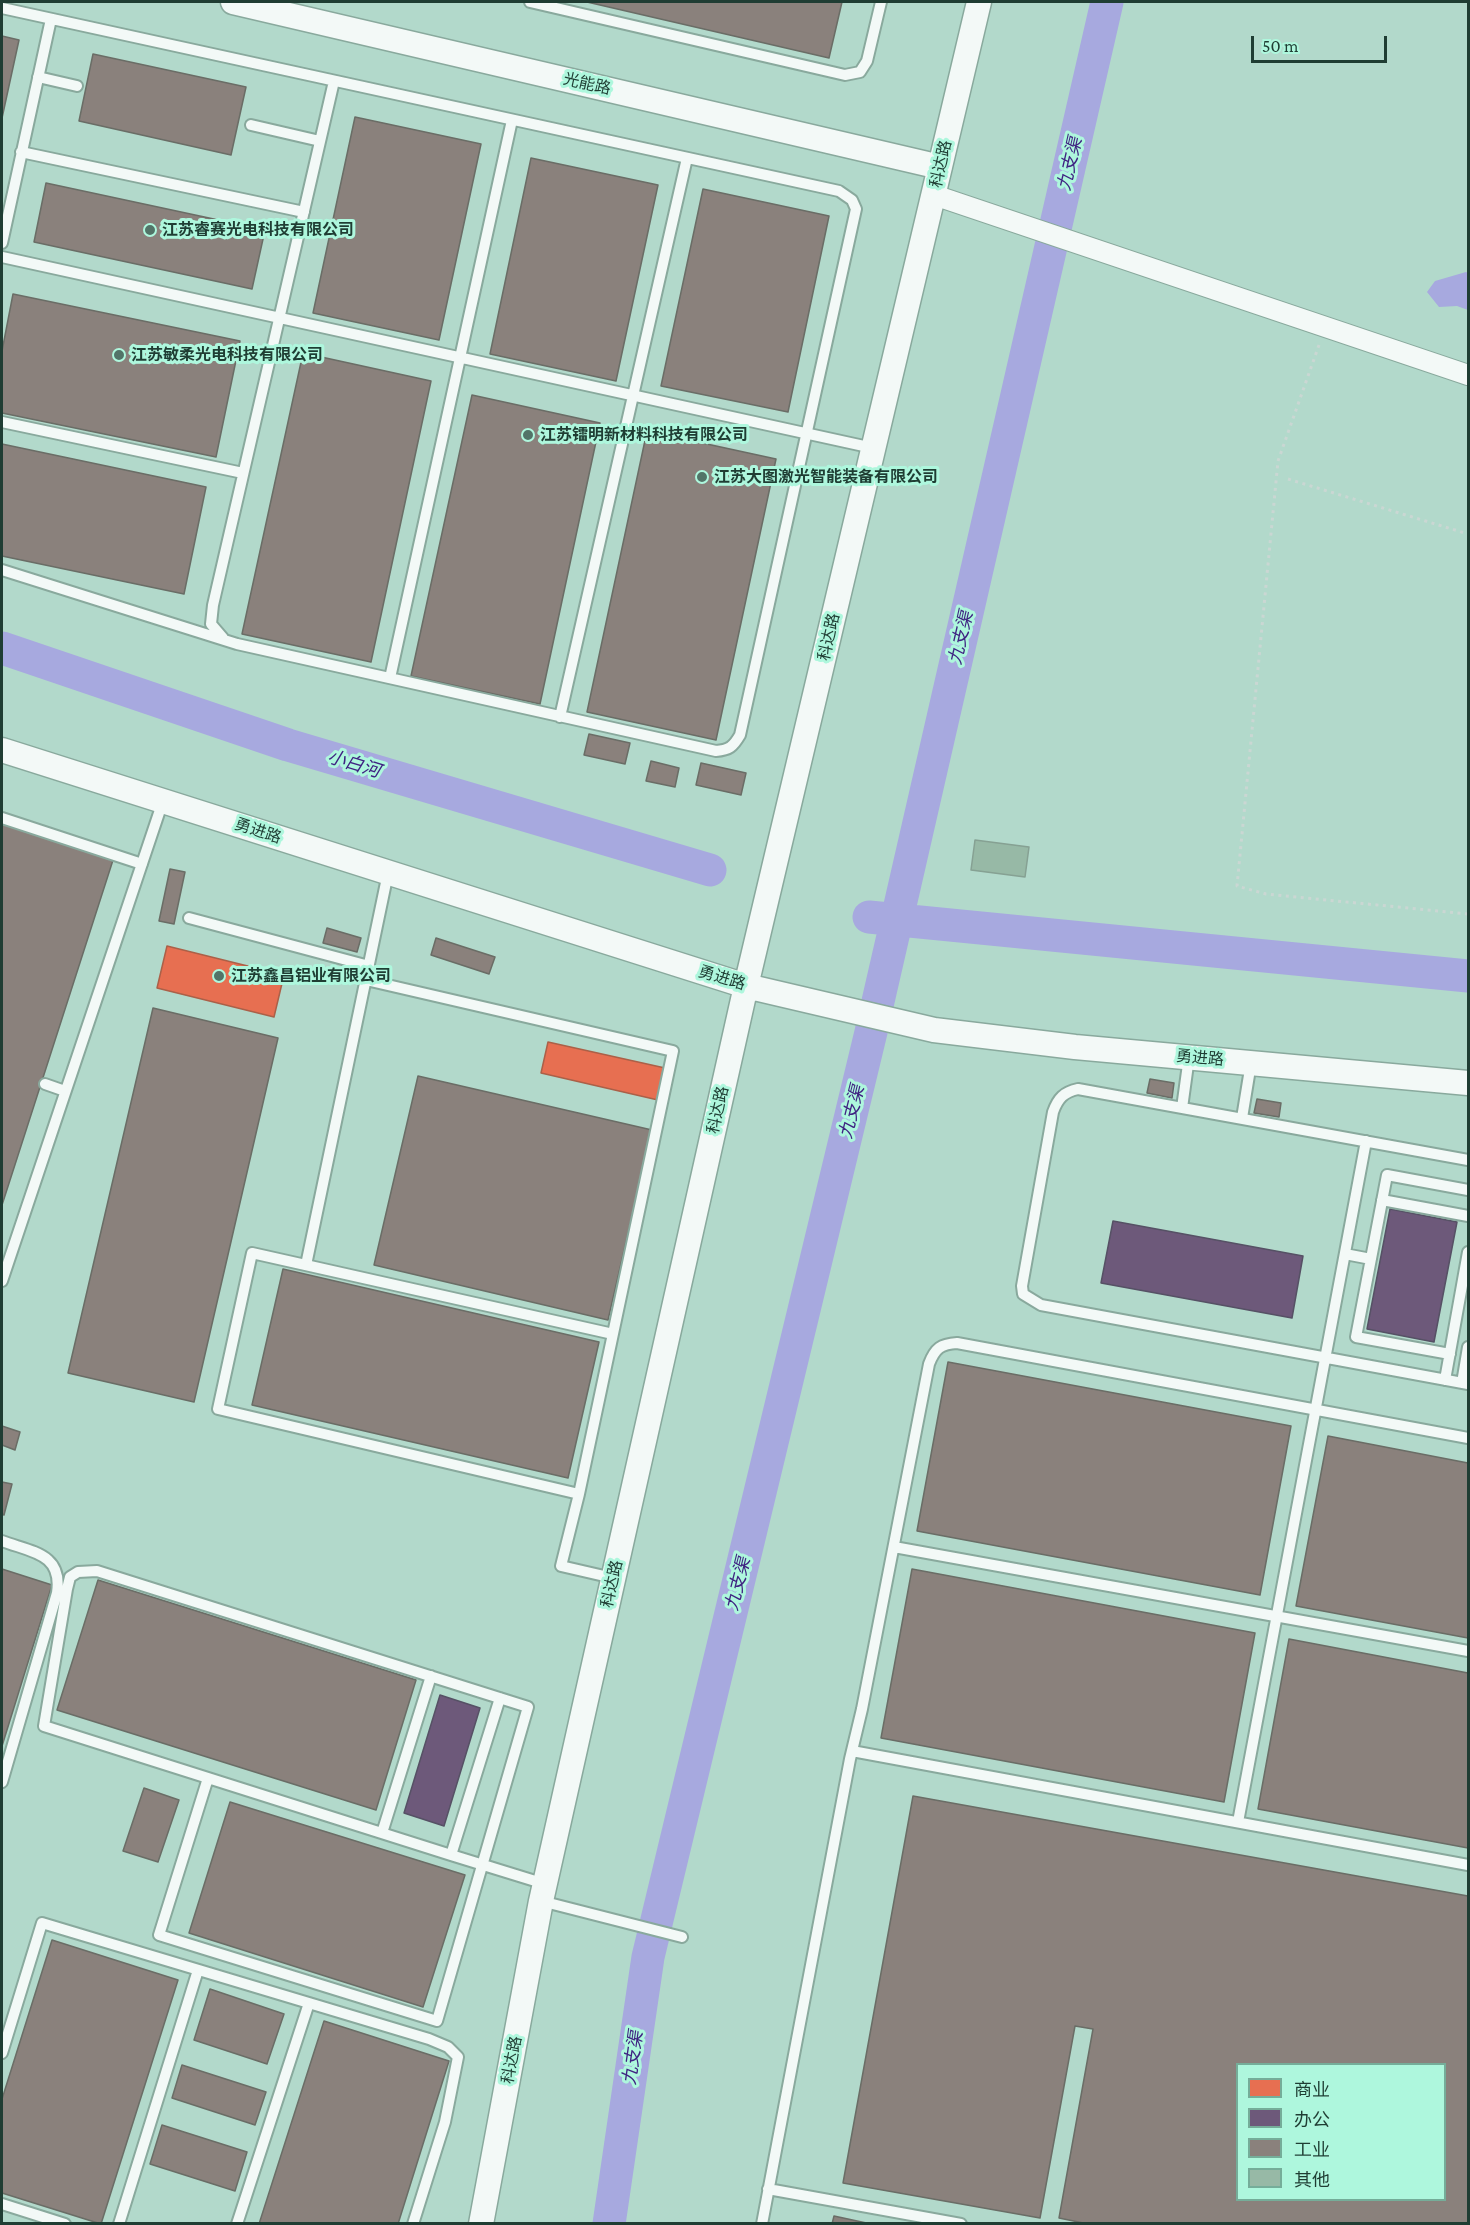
<!DOCTYPE html>
<meta charset="utf-8">
<style>
body{margin:0}
#map{position:relative;width:1470px;height:2225px;overflow:hidden;background:#b2d9cb;font-family:"Crimson Pro","Noto Sans SC",serif}
canvas{display:block}
.frame{position:absolute;inset:0;border:3px solid #1f3d33;pointer-events:none}
.legend{position:absolute;left:1236px;top:2063px;width:210px;height:138px;box-sizing:border-box;background:#aef7dd;border:2px solid #75ad99;margin:0;padding:8px 10px;list-style:none;font-size:18px;color:#1f3d33}
.legend li{display:flex;align-items:center;gap:12px;height:30px}
.legend b{width:30px;border:2px solid #75ad99}
.scale{position:absolute;left:1251px;top:36px;width:136px;height:27px;box-sizing:border-box;border:3px solid #1f3d33;border-top:0;padding-left:8px;font-size:18px;line-height:21px;white-space:nowrap;color:#1f3d33;-webkit-text-stroke:4px #aef7dd;paint-order:stroke}
</style>
<div id="map">
<canvas width="1470" height="2225"></canvas>
<div class="frame"></div>
<ul class="legend">
<li><b style="height:16px;background:#e76f51"></b>商业</li>
<li><b style="height:16px;background:#6d597a"></b>办公</li>
<li><b style="height:16px;background:#8a817c"></b>工业</li>
<li><b style="height:16px;background:#97b9a6"></b>其他</li>
</ul>
<div class="scale">50 m</div>
</div>
<script>
const ctx = document.querySelector('canvas').getContext('2d');
ctx.lineJoin = 'round';
function paint(path, color) { ctx.fillStyle = color; ctx.fill(path, 'evenodd'); }
function strokePath(path, color, width, dash) { ctx.strokeStyle = color; ctx.lineWidth = width; ctx.lineCap = dash ? 'butt' : 'round'; ctx.setLineDash(dash || []); ctx.stroke(path); }
function write(font, color, halo, rows, align = 'center') {
  ctx.font = font + ' "Crimson Pro","Noto Sans SC",serif'; ctx.lineWidth = 6; ctx.setLineDash([]); ctx.textBaseline = 'middle'; ctx.strokeStyle = halo; ctx.fillStyle = color; for (const [text, x, y, turn = 0] of rows) {
    ctx.save(); ctx.translate(x, y); ctx.rotate((+turn || 0) * Math.PI / 180); ctx.textAlign = isNaN(turn) ? turn : align; if (halo) ctx.strokeText(text, 0, 0); ctx.fillText(text, 0, 0); ctx.restore();
  }
}
const water = new Path2D(`
 M1466 272 1468 273V310L1457 306 1439 307 1427 292 1435 281Z`);
const shops = new Path2D(`
 M167 946 284 975 274 1017 157 988Z
 M548 1042 665 1068 658 1100 541 1073Z`);
const offices = new Path2D(`
 M1390 1209 1457 1222 1434 1342 1367 1329Z
 M1113 1221 1303 1256 1292 1318 1101 1283Z
 M440 1695 480 1708 444 1826 404 1813Z`);
const industry = new Path2D(`
 M587 2H842L829 58Z
 M2 36 19 40 2 118Z
 M93 54 246 87 231 155 79 121Z
 M355 117 481 144 439 340 313 313Z
 M531 158 658 185 616 381 490 354Z
 M46 183 265 230 252 289 34 242Z
 M703 189 829 216 788 412 661 386Z
 M13 294 240 341 216 457 2 413V351Z
 M303 353 431 381 371 662 242 634Z
 M472 395 600 423 540 704 411 676Z
 M647 431 776 459 716 740 587 712Z
 M2 444 206 487 184 594 2 556Z
 M589 734 630 743 625 764 584 755Z
 M651 761 679 768 675 787 646 781Z
 M701 763 746 773 741 795 696 785Z
 M2 821 114 857 2 1205Z
 M170 869 185 872 174 924 159 921Z
 M327 928 361 938 357 952 323 943Z
 M436 938 495 957 489 974 431 955Z
 M153 1008 278 1038 194 1402 68 1373Z
 M418 1076 652 1130 608 1320 374 1265Z
 M1150 1079 1174 1083 1172 1098 1147 1093Z
 M1257 1099 1281 1103 1279 1117 1254 1113Z
 M283 1269 599 1342 568 1478 252 1405Z
 M948 1362 1291 1426 1260 1595 917 1531Z
 M2 1426 20 1432 15 1450 2 1445Z
 M1328 1436 1468 1463V1638L1296 1606Z
 M2 1482 12 1484 4 1515 2 1514Z
 M2 1569 52 1585 2 1746Z
 M912 1569 1255 1633 1224 1802 881 1738Z
 M98 1580 416 1680 376 1810 57 1710Z
 M1289 1639 1468 1673V1848L1258 1809Z
 M144 1788 179 1800 158 1862 123 1851Z
 M913 1796 1468 1896V2224H1088L1059 2218 1093 2029 1075 2026 1040 2218 843 2183ZM1238 2064H1444V2200H1238Z
 M230 1802 465 1875 423 2007 189 1933Z
 M52 1940 178 1980 101 2224 2 2193V2099Z
 M210 1989 284 2014 267 2064 194 2040Z
 M324 2021 449 2061 398 2224H259Z
 M182 2065 266 2092 255 2125 172 2098Z
 M162 2125 247 2152 235 2191 150 2164Z
 M834 2216 871 2224H832Z`);
const river = new Path2D(`
 M2 648 288 745 710 870
 M869 917 1468 976
 M609 2224 648 1957 871 1032 1107 2`);
const building = new Path2D(`
 M975 840 1029 847 1025 877 971 870Z`);
const path = new Path2D(`
 M1319 345 1278 461 1237 886 1266 894 1468 914
 M1288 479 1468 534`);
const service = new Path2D(`
 M530 2 845 75 860 72 867 61 881 2
 M2 8 839 191 852 200 856 209 740 735C733 747 729 750 716 751L237 644 2 570
 M38 77 77 86
 M251 125 320 141
 M21 152 304 212
 M2 243 51 19
 M2 257 873 448
 M2 422 243 473
 M223 638 211 624 213 605 334 81
 M390 678 512 120
 M560 717 687 158
 M2 818 142 864
 M189 918 369 966
 M366 980 673 1051 579 1494 218 1409 252 1253 613 1334
 M45 1084 65 1091
 M1182 1108 1189 1057
 M1242 1118 1251 1063
 M1468 1160 1078 1089C1064 1092 1058 1098 1053 1112L1022 1286 1023 1294 1041 1305 1468 1384
 M1382 1200 1468 1216
 M1345 1254 1371 1259
 M306 1265 388 873
 M2 1281 163 801
 M1450 1354 1356 1337 1387 1175 1468 1190
 M1445 1380 1468 1252
 M1462 1383 1468 1347
 M579 1494 561 1566 613 1578
 M2 1541C31 1552 63 1553 57 1593L2 1782
 M894 1547 1468 1651
 M852 1751 1468 1865
 M208 1778 159 1935 437 2021 528 1707 97 1571 78 1572 70 1577 67 1589 44 1726 451 1855 545 1884
 M1238 1822 1366 1141
 M382 1833 431 1676
 M451 1855 500 1698
 M541 1901 682 1937
 M2 2053 42 1923 429 2039 448 2047 458 2057 445 2122 413 2224
 M768 2189 961 2224
 M2 2204 65 2224
 M119 2224 198 1970
 M237 2224 309 2003
 M762 2224 850 1759 862 1709 929 1364C935 1348 941 1344 957 1343L1468 1438`);
const minor = new Path2D(`
 M934 195 1468 375`);
const tertiary = new Path2D(`
 M233 2 940 167
 M2 750 746 986 934 1030 1075 1047 1468 1083
 M481 2224 541 1901 746 986 979 2`);
const markers = [
 [150,230,6,"#527468"],
 [119,355,6,"#527468"],
 [528,435,6,"#527468"],
 [702,477,6,"#527468"],
 [219,976,6,"#527468"]
];
const streetNames = [
 ["光能路",587,84,13],
 ["科达路",941,164,-77],
 ["科达路",829,637,-77],
 ["勇进路",258,831,18],
 ["勇进路",722,978,17],
 ["勇进路",1200,1058,5],
 ["科达路",718,1110,-77],
 ["科达路",612,1584,-77],
 ["科达路",512,2060,-79]
];
const poiNames = [
 ["江苏睿赛光电科技有限公司",162,230],
 ["江苏敏柔光电科技有限公司",131,355],
 ["江苏镭明新材料科技有限公司",540,435],
 ["江苏大图激光智能装备有限公司",714,477],
 ["江苏鑫昌铝业有限公司",231,976]
];
const waterNames = [
 ["九支渠",1070,164,-77],
 ["九支渠",961,638,-77],
 ["小白河",354,764,17],
 ["九支渠",852,1112,-76],
 ["九支渠",738,1584,-76],
 ["九支渠",633,2058,-82]
];
paint(water, '#a7a9df');
paint(shops, '#e76f51');
strokePath(shops, '#ab6048', 1.5);
paint(offices, '#6d597a');
strokePath(offices, '#565165', 1.5);
paint(industry, '#8a817c');
strokePath(industry, '#6a6d66', 1.5);
strokePath(river, '#a7a9df', 33);
paint(building, '#97b9a6');
strokePath(building, '#86a193', 1.5);
strokePath(service, '#89a99d', 14);
strokePath(minor, '#89a99d', 22);
strokePath(tertiary, '#89a99d', 27);
strokePath(path, '#cad7d3', 3, [3, 4.5]);
strokePath(service, '#f3f9f7', 10);
strokePath(minor, '#f3f9f7', 20);
strokePath(tertiary, '#f3f9f7', 24);
for (const [x, y, r, color] of markers) { const dot = new Path2D(); dot.arc(x, y, r, 0, 2 * Math.PI); ctx.fillStyle = color; ctx.fill(dot); strokePath(dot, '#aef7dd', 2); }
write('16px', '#1f3d33', '#aef7dd', streetNames);
write('bold 16px', '#1f3d33', '#aef7dd', poiNames, 'left');
write('italic 18px', '#3f2382', '#aef7dd', waterNames);
</script>
